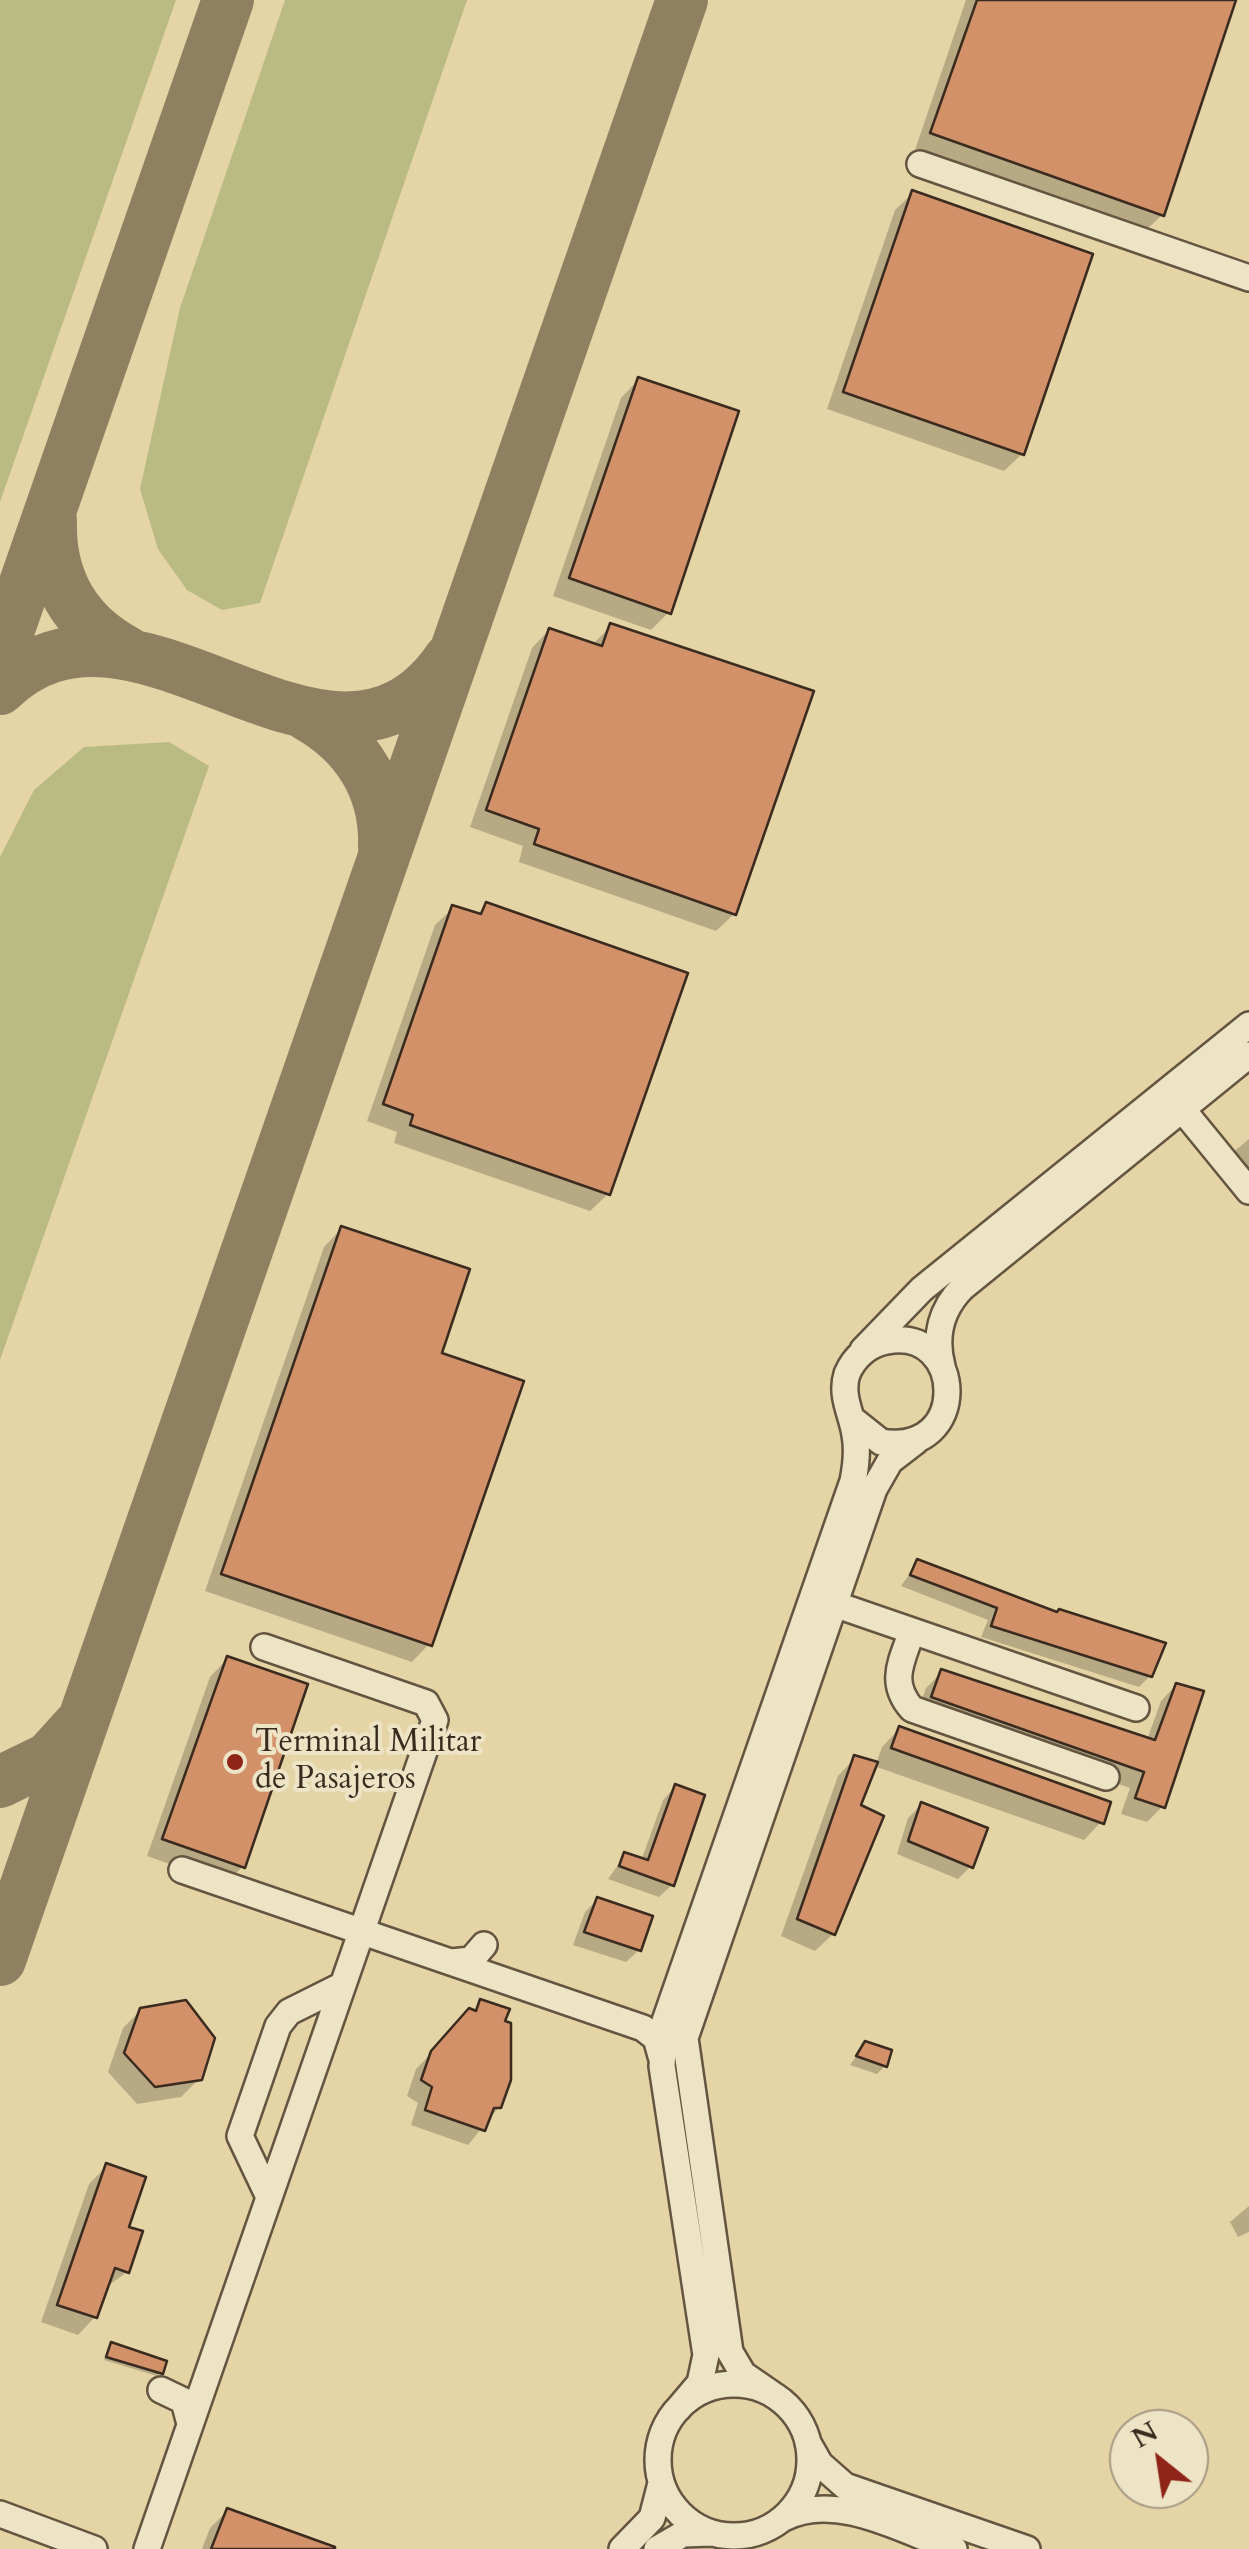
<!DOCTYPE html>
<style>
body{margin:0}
#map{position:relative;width:1249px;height:2549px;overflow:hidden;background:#e4d4a6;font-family:Cardo,serif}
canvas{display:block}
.north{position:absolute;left:1109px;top:2409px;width:100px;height:100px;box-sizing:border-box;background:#ede3c5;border:2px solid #a59983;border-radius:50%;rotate:330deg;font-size:28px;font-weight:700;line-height:40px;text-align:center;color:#3a2b1f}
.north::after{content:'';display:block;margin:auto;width:35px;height:45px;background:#8f2418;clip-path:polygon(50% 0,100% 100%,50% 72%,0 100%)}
</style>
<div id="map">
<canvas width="1249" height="2549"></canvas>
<div class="north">N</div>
</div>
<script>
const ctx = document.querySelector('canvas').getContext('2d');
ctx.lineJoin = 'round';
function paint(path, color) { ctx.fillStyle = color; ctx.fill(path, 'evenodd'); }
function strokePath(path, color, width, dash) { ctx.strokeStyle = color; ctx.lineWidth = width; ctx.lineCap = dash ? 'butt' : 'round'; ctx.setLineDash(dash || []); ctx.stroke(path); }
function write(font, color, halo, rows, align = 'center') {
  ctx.font = font + ' Cardo,serif'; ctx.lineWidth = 8; ctx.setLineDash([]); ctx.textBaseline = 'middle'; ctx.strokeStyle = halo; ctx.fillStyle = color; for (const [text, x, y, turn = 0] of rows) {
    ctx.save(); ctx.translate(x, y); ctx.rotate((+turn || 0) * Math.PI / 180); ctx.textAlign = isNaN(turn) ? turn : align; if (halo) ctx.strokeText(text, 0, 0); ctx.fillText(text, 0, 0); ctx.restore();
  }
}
const green = new Path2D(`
 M0 0H176L0 502Z
 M285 0H467L260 603 222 610 187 590 158 549 140 489 180 308Z
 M169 742 209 766 0 1360V857L34 790 84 747Z`);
const shadow = new Path2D(`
 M966 0H1234L1162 215 1144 232 915 150Z
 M913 193 1022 454 1004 471 827 409 895 210Z
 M638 380 669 612 651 630 553 596 621 398Z
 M611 626 734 914 716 931 519 862 523 846 470 827 532 648 549 630 592 645Z
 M487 905 608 1194 590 1211 394 1143 397 1132 367 1121 435 925 453 908 476 915Z
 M1249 1139V1177L1220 1163Z
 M341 1229 439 1354 429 1644 412 1662 205 1591 324 1247Z
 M918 1562 1057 1614 1150 1676 1139 1687 981 1637 988 1620 901 1586Z
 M227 1659 243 1866 226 1884 147 1856 210 1677Z
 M942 1672 1147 1740 1161 1701 1176 1685 1162 1807 1147 1822 1121 1814 1130 1788 917 1713 926 1688Z
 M899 1729 1101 1822 1084 1840 874 1766 857 1807 833 1934 815 1951 781 1936 838 1776 855 1758 876 1764 882 1747Z
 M675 1787 672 1885 659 1897 608 1879 625 1855 641 1861 663 1800Z
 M921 1805 971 1866 958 1879 897 1854 908 1818Z
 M597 1900 639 1950 626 1962 573 1945 585 1912Z
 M481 2002 502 2023 499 2107 468 2145 411 2125 418 2103 407 2096 416 2069Z
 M141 2010 199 2079 181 2097 137 2104 108 2072 123 2028Z
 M865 2044 885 2066 877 2074 850 2065Z
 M107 2166 126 2228 127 2272 105 2288 95 2317 78 2335 41 2322 89 2184Z
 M1249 2206V2232L1238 2237 1230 2222Z
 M112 2344 160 2373 157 2376 104 2360Z
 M227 2511 333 2549H202L210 2528Z`);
const taxiway = new Path2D(`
 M51 520C49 579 76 625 127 652
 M0 655 228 0
 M0 689C137 555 331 832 450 658
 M307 715C357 743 386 789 384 847
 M0 1782 49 1758 79 1725
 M0 1960 682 0`);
const building = new Path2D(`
 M977 0H1236L1164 216 930 133Z
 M912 190 1093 254 1024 455 843 392Z
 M638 377 739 411 671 614 569 578Z
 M610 623 814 691 736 915 534 844 539 829 486 810 549 628 602 646Z
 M486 902 688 973 610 1195 410 1125 413 1115 383 1104 452 905 481 914Z
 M341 1226 470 1269 442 1353 524 1381 432 1646 221 1574Z
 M917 1559 1057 1612 1059 1609 1166 1643 1152 1677 991 1626 997 1608 910 1575Z
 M227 1656 308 1684 245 1868 162 1839Z
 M941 1669 1155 1740 1176 1683 1204 1691 1165 1808 1135 1798 1144 1772 931 1697Z
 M899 1726 1111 1802 1104 1824 891 1748Z
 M854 1755 878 1762 861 1805 884 1816 835 1935 797 1919Z
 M675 1784 705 1795 674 1886 619 1866 624 1852 648 1860Z
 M921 1802 988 1828 973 1868 908 1841Z
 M597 1897 653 1916 641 1951 584 1932Z
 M480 1999 510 2009 505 2021 511 2023V2080L501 2108H494L485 2131 425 2110 432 2087 421 2080 431 2051 469 2008 476 2011Z
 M186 2000 215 2038 202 2080 155 2087 124 2053 140 2008Z
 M865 2041 892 2050 887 2067 856 2056Z
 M106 2163 146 2177 129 2227 143 2231 129 2273 115 2268 97 2318 57 2305Z
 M111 2342 167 2361 163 2374 106 2357Z
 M227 2508 335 2547V2549H211Z`);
const minor = new Path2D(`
 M920 164 1249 278
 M1182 1109 1249 1191
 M863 1350 922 1289 1249 1025
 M942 1366C934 1336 941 1309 963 1287L1249 1055
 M834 1604 1136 1708
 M912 1631C902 1661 888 1682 912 1709L1106 1777
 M182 1870 643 2028 656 2038 661 2056
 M451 1962 471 1960 484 1945
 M269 2197 240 2136 278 2026 289 2012 343 1985
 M658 2460a76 76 0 1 1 152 0a76 76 0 1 1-152 0Z
 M161 2390 184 2401 190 2424
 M772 2394 743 2374 730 2352 685 2038 874 1489 890 1461 916 1441
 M678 2409 700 2383 706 2355 662 2066 665 2021 853 1481C856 1466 858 1451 855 1435 852 1414 840 1396 847 1374 854 1357 869 1344 887 1341 965 1326 971 1457 881 1442L852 1419
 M808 2443 820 2464 845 2486 1027 2549
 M0 2514 94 2549
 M784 2518C836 2491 903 2531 954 2549
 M147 2549 435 1720 426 1703 264 1647
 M622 2549 652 2518 661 2483
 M657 2549 683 2534 712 2533`);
const markers = [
 [235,1762,10,"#8f2418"]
];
const poiNames = [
 ["Terminal Militar",255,1744],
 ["de Pasajeros",255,1781]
];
paint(green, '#babb83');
paint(shadow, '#0003');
strokePath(taxiway, '#8f8062', 52);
paint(building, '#d3916a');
strokePath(building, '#3a2b1f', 2.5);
strokePath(minor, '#645541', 30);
strokePath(minor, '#ede3c5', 25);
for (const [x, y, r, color] of markers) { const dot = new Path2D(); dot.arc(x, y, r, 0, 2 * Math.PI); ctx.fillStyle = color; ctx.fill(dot); strokePath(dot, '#ede3c5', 4); }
write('32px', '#3a2b1f', '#ede3c5', poiNames, 'left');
</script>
